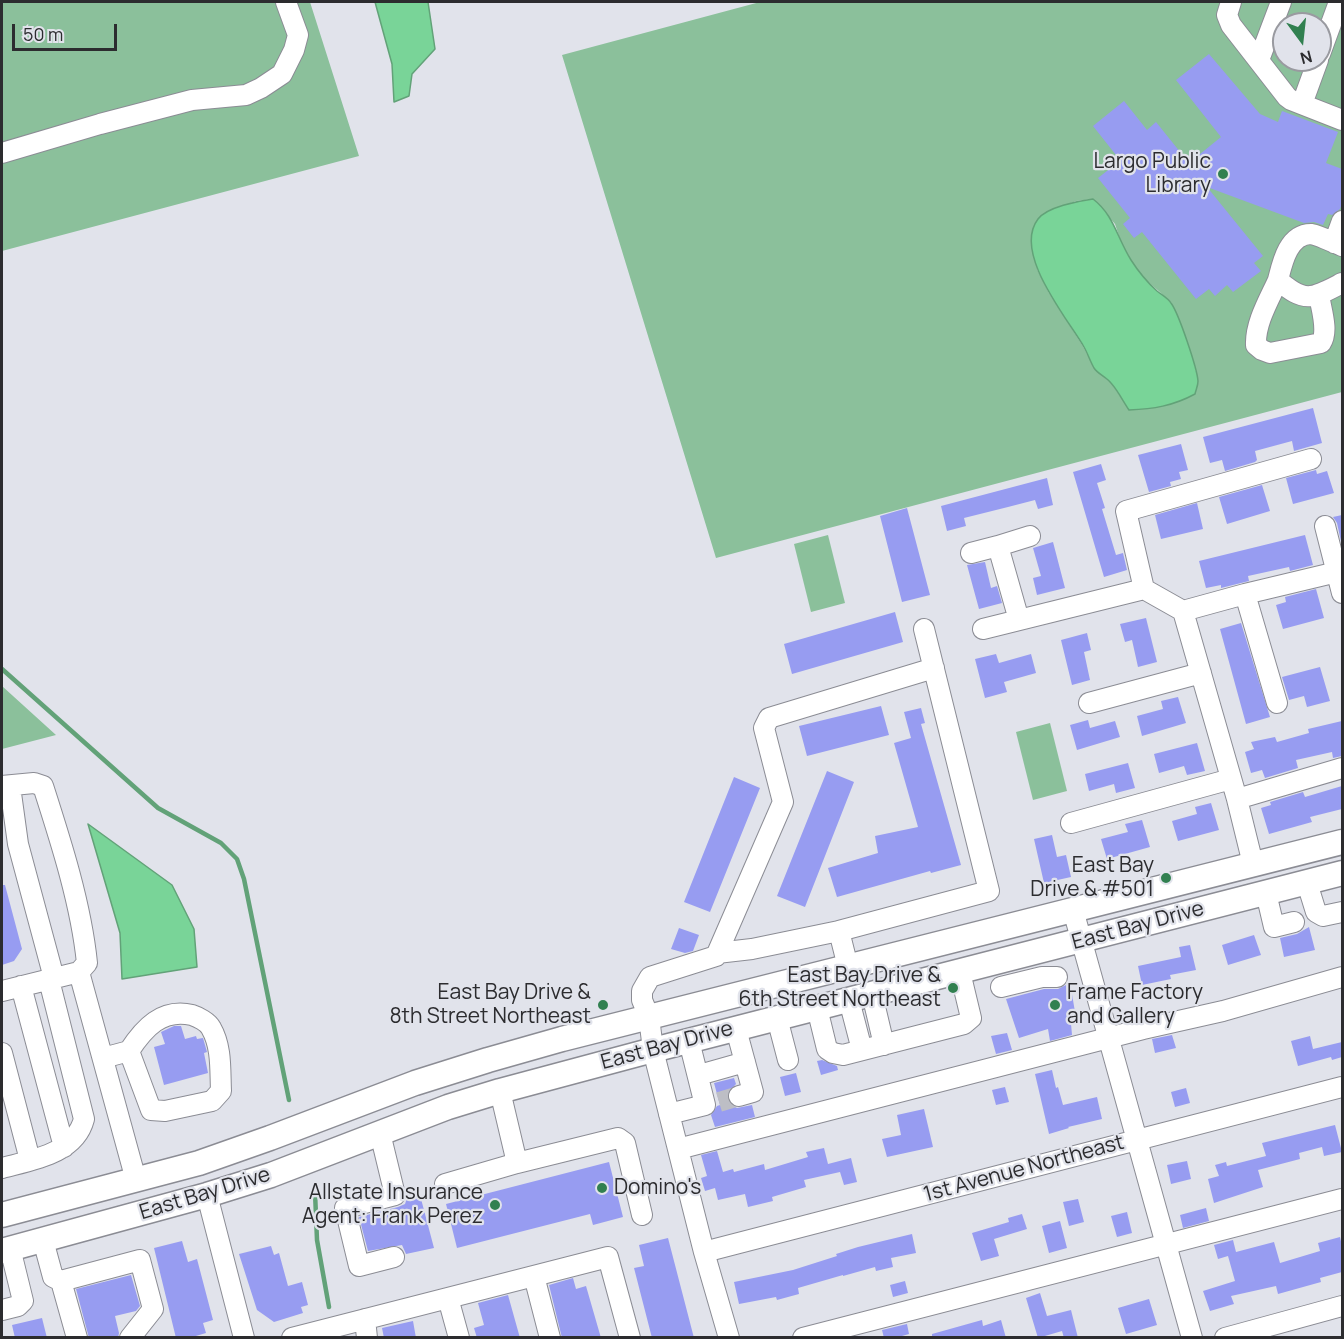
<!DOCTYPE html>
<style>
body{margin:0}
#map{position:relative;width:1344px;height:1339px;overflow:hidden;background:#e1e3eb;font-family:Manrope,sans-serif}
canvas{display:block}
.frame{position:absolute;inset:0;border:3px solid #2c2c2f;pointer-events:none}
.north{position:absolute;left:1272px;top:12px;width:60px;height:60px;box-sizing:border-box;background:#e1e3eb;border:2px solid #999aa0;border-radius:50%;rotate:165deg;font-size:16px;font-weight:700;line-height:24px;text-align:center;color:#2c2c2f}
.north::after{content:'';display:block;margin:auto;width:21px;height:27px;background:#318050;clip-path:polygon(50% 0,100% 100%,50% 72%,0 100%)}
.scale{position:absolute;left:12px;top:24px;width:105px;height:27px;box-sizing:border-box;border:3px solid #2c2c2f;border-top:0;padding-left:8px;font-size:18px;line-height:21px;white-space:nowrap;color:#2c2c2f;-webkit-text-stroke:4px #e1e3eb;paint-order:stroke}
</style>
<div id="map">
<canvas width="1344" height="1339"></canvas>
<div class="frame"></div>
<div class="north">N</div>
<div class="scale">50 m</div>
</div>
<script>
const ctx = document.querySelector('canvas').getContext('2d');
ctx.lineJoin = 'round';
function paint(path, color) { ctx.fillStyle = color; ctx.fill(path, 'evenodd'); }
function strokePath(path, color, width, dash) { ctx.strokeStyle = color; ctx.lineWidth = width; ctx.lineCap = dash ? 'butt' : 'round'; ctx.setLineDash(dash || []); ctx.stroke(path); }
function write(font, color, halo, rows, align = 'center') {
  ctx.font = font + ' Manrope,sans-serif'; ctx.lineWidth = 4.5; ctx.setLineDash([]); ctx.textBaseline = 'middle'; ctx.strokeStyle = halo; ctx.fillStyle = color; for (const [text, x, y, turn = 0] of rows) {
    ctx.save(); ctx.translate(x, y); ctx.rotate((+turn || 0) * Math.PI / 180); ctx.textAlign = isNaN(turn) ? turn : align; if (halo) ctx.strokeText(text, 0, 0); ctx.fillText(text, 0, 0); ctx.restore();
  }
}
const green = new Path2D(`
 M2 2H310L359 156 2 251Z
 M760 2H1342V392L716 558 562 55ZM1284 24H1320V60H1284ZM1093 199 1115 224 1121 242 1131 261 1144 278 1171 302 1197 373 1129 409 1111 383 1095 369 1084 348 1049 293 1037 269 1044 214 1076 201Z
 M828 535 845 603 811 612 794 544Z
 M2 686 56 735 2 749Z
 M1050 723 1067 791 1033 800 1016 732Z`);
const water = new Path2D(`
 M375 2H428L435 49 412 74 409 96 394 102 392 64Z
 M1093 199C1114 215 1117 238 1131 260 1138 271 1147 282 1157 291 1162 295 1168 298 1171 303 1179 314 1197 368 1198 381 1198 386 1196 389 1195 394 1173 406 1153 409 1129 410 1123 401 1118 391 1111 383 1106 377 1098 374 1094 368 1090 361 1088 354 1084 347 1068 319 1012 253 1038 219 1047 207 1078 201 1093 199Z
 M88 824 172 885 194 929 197 967 122 979 120 933Z`);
const stream = new Path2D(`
 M2 669 158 808 221 843 237 859 244 879 289 1100
 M315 1192 317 1240 329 1307`);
const building = new Path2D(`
 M1209 54 1260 114 1278 122 1282 111 1338 132 1326 163 1342 169V203L1340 209 1332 215 1328 214 1323 225 1314 222 1304 223 1207 187 1263 256 1254 263 1261 271 1233 292 1227 285 1215 296 1209 289 1196 299 1142 232 1134 238 1123 224 1130 218 1098 178 1112 167 1108 162 1116 155 1093 126 1124 101 1147 130 1156 122 1189 163 1221 137 1176 80Z
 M1313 408 1322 443 1294 451 1292 441 1255 451 1257 460 1255 462 1225 471 1222 460 1210 463 1203 437Z
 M1181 444 1188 470 1179 472 1181 479 1170 482 1171 486 1149 492 1138 455Z
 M1101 464 1106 480 1097 483 1105 508 1102 509 1116 555 1123 553 1127 570 1104 577 1073 472Z
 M1316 470 1317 474 1327 471 1334 493 1293 504 1286 478Z
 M1047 478 1053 505 1038 509 1035 500 1008 507 964 518 966 526 947 531 941 506Z
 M1262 485 1270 511 1227 524 1219 497Z
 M1197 503 1203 529 1161 539 1155 515Z
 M907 508 930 595 902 602 880 516Z
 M1342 515V546L1337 523 1333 517Z
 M1305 535 1313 565 1290 571 1289 567 1248 576 1249 581 1221 588V585L1206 588 1199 561Z
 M1053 542 1065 588 1037 595 1033 578 1041 576 1033 548Z
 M985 562 991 588 997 586 1002 603 979 609 967 565Z
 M1316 589 1324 618 1283 629 1276 605 1286 602 1285 597Z
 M895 612 903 642 792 674 784 644Z
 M1146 618 1157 662 1138 667 1132 640 1125 642 1120 624Z
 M1241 623 1270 717 1246 724 1220 629Z
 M1087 633 1091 650 1084 652 1090 680 1072 685 1061 640Z
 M996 654 999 663 1031 654 1036 673 1004 682 1007 692 985 698 975 659Z
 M1320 667 1330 701 1307 707 1304 696 1289 700 1282 677Z
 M1178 697 1186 723 1142 736 1137 716 1163 709 1161 701Z
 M881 706 889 735 807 756 799 726Z
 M921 708 925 723 921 724 961 865 931 873 930 871 837 897 828 868 878 853 875 836 918 827 894 743 911 738 904 712Z
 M1088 720 1090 728 1115 721 1120 737 1077 750 1070 725Z
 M1342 721V756L1333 758 1332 752 1296 760 1298 768 1265 778 1262 770 1251 773 1245 752 1254 749 1251 742 1275 737 1277 742 1309 733 1308 729Z
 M1197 743 1205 771 1187 775 1184 766 1159 773 1154 754Z
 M1128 763 1135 788 1116 793 1114 784 1089 791 1085 774Z
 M827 771 854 782 805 907 777 896Z
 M734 777 760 788 710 912 684 902Z
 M1342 786V809L1310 817 1312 822 1269 834 1261 808 1271 805 1270 802 1303 792 1305 797Z
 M1211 803 1219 830 1178 841 1172 821 1197 814 1195 807Z
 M1142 820 1150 847 1107 859 1101 839 1128 832 1125 824Z
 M1052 835 1057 857 1066 855 1071 877 1044 883 1034 839Z
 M2 885H5L22 949 14 961 2 965Z
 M1309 927 1315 950 1284 957 1280 938 1297 934Z
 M679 928 699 935 693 951 685 953 671 949Z
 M1254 935 1261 955 1228 965 1222 945Z
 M1190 945 1196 970 1170 975 1171 979 1142 985 1138 966 1181 957 1179 947Z
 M1066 985 1067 994H1072L1075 1012H1070L1072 1035 1050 1041 1048 1029 1019 1038 1006 999 1044 989H1058Z
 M174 1026H181L185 1039 196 1036 197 1039 203 1038 207 1052 204 1053 208 1073 164 1085 154 1047 165 1044 161 1032Z
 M1007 1033 1012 1050 996 1054 991 1036Z
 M1172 1035 1176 1048 1155 1053 1152 1039Z
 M1310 1036 1313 1049 1342 1042V1057L1332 1060 1331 1057 1298 1066 1291 1041Z
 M822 1060 837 1066 838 1070 821 1075 817 1061Z
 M1052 1070 1056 1088 1058 1087 1063 1105 1097 1097 1102 1119 1068 1127 1069 1128 1049 1134 1035 1074Z
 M796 1073 801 1092 785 1096 780 1077Z
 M734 1078 736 1084 728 1093V1100L731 1105 737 1108 752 1105 755 1117 715 1127 711 1115 717 1106 720 1105 714 1083Z
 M1005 1087 1009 1102 996 1105 992 1090Z
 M1186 1088 1190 1103 1175 1107 1171 1092Z
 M924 1109 933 1147 887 1157 882 1139 901 1135 897 1115Z
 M1335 1125 1342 1152 1324 1156 1322 1147 1299 1153 1300 1159 1258 1170 1263 1187 1214 1203 1208 1179 1219 1176 1215 1165 1226 1162 1227 1166 1266 1156 1262 1143Z
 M824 1148 828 1164 851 1158 857 1182 844 1185 840 1172 804 1180 806 1187 772 1197 773 1201 748 1207 745 1194 718 1200 715 1188 705 1191 701 1178 707 1176 701 1155 717 1151 723 1172 733 1169 734 1172 764 1164 765 1170 808 1157 806 1152Z
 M1187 1161 1191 1179 1171 1184 1167 1165Z
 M609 1162 623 1217 593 1225 590 1214 457 1248 446 1204Z
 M420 1195 434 1248 406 1254 402 1245 368 1251 359 1217 398 1207 405 1204 407 1198Z
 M1078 1199 1084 1222 1069 1226 1063 1202Z
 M1206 1208 1209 1221 1183 1228 1180 1215Z
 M1127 1212 1132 1233 1117 1237 1111 1216Z
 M1022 1214 1027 1229 994 1239 999 1256 981 1261 972 1233 1009 1222 1008 1218Z
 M1060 1221 1067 1248 1049 1253 1042 1226Z
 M912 1234 916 1253 891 1258 893 1267 876 1271 875 1267 843 1276V1275L798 1288 799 1294 777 1300 776 1297 739 1304 734 1282 793 1270 837 1256 836 1254 858 1247Z
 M1340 1237 1342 1246V1272L1320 1278 1321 1282 1278 1294 1276 1286 1231 1296 1234 1304 1210 1311 1203 1291 1235 1281 1228 1256 1218 1259 1214 1245 1233 1240 1236 1252 1274 1242 1280 1263 1320 1251 1318 1243Z
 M668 1238 694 1338H652L634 1268 644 1266 639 1245Z
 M182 1241 188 1262 197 1259 213 1320 203 1323 206 1333 189 1338H176L154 1248Z
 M271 1246 274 1255 279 1253 288 1286 302 1282 308 1305 301 1307 303 1313 274 1322 257 1310 239 1254Z
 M131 1275 140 1306 136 1311 115 1316 119 1333 118 1338H89L76 1289Z
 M573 1278 576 1289 586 1286 601 1338H562L549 1285Z
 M905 1281 908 1293 893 1297 890 1285Z
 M1040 1293 1047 1316 1071 1310 1078 1338H1064L1062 1331 1038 1338 1026 1298Z
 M508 1295 520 1338H477L474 1328 484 1325 478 1303Z
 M1149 1299 1157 1325 1126 1334 1118 1308Z
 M42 1318 47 1338H15L12 1325Z
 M982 1320 983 1326 1001 1320 1006 1338H932V1334Z
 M413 1321 416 1338H384L382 1328Z
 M907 1324 909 1334 895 1338H884L882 1330Z`);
const minorTunnel = new Path2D(`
 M719 1102 739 1096`);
const minor = new Path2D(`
 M1231 2 1227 15 1231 25 1287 97 1291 100 1342 120
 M1320 54 1339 2
 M1259 60 1281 2
 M1302 104 1318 60
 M2 153 100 124 192 100 246 95 261 88 282 74 294 50 298 35 286 2
 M1334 243 1342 221
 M1342 246C1335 243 1318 235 1311 234 1288 234 1282 264 1278 280 1305 304 1313 298 1342 283
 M1278 280C1269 300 1255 323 1256 345L1262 350 1270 353 1321 343C1329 331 1321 309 1319 295
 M1325 526 1342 593
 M971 553 998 546
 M1144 589 1126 511 1311 459
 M1019 620 998 546 1030 536
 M983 629 1144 589 1183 611
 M1089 703 1201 673
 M1277 703 1245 594 1337 572
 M2 786 34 783 43 786C61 842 81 904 87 963L79 972
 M10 786 18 844 54 978
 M1237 799 1183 611 1245 594
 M1071 823 1231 779
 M1253 864 1237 799 1342 768
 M1307 883 1316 912 1323 916 1342 912
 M1266 893 1274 927 1294 922
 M1073 910 1192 1338
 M717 953 752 949 839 931
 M848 967 839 931 989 891 924 629
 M21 986 64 1147
 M1001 987 1042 977H1057
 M2 991 79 972 136 1180
 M872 994 884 1045
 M849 1000 862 1050
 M817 1008 827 1049 833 1053 843 1055 964 1024 971 1018 960 972
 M777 1018 788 1060
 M736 1029 753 1092 739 1096
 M2 1053 30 1160
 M103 1058 129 1051C144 1028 162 1008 192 1015 198 1017 208 1022 211 1028 222 1047 220 1070 221 1091L212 1101 165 1111 151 1110 129 1051
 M699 1075 745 1062
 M669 1114 705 1105 689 1041
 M380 1133 395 1195 345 1208 359 1266 394 1257
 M678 1149 1143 1029 1223 1011 1342 977
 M517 1163 618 1138 625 1143 642 1215
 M2 1168C32 1160 75 1154 84 1119L49 980
 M445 1184 517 1163 500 1091
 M207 1195 244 1338
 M43 1240 53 1277 61 1281 77 1338
 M704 1252 1342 1087
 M534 1276 550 1338
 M61 1281 140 1260 153 1309 130 1338
 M448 1298 459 1338
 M2 1310 18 1306 23 1301 10 1248
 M365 1319 367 1338
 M292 1338 608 1257 630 1338
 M729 1338 704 1252 653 1050 649 1017 642 1000V991L650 977 716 956 783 802 764 728 769 718 934 668
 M803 1338 1342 1199
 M1225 1338 1342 1306`);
const major = new Path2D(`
 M2 1215 199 1163 270 1138 415 1083 488 1060 562 1039 1342 842
 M2 1251 207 1195 271 1175 448 1107 500 1091 653 1050 1342 873`);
const markers = [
 [1223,174,6,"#318050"],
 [1166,878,6,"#318050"],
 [953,988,6,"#318050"],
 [603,1005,6,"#318050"],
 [1055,1005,6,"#318050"],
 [602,1188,6,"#318050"],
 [495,1205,6,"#318050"]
];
const poiNames = [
 ["Largo Public",1211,162],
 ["Library",1211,186],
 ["East Bay",1154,866],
 ["Drive & #501",1154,890],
 ["East Bay Drive &",941,976],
 ["6th Street Northeast",941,1000],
 ["East Bay Drive &",591,993],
 ["8th Street Northeast",591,1017],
 ["Frame Factory",1067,993,"left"],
 ["and Gallery",1067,1017,"left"],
 ["Domino's",614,1188,"left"],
 ["Allstate Insurance",483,1193],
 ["Agent: Frank Perez",483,1217]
];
const streetNames = [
 ["East Bay Drive",1138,926,-15],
 ["East Bay Drive",667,1046,-15],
 ["1st Avenue Northeast",1024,1169,-15],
 ["East Bay Drive",205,1194,-17]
];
paint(green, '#8bc09b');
paint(water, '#79d498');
strokePath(water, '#62a278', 1.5);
strokePath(stream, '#62a278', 4.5);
paint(building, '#979cf1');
strokePath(minorTunnel, '#bdbec5', 20, [20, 10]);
strokePath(minor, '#8b8c94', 22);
strokePath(major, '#8b8c94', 27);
strokePath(minor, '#fff', 20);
strokePath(major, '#fff', 24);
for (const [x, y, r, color] of markers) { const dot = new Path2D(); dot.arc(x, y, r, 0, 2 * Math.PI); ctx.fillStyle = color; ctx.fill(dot); strokePath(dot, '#e1e3eb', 2); }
write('21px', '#2c2c2f', '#e1e3eb', poiNames, 'right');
write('21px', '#2c2c2f', '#e1e3eb', streetNames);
</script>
